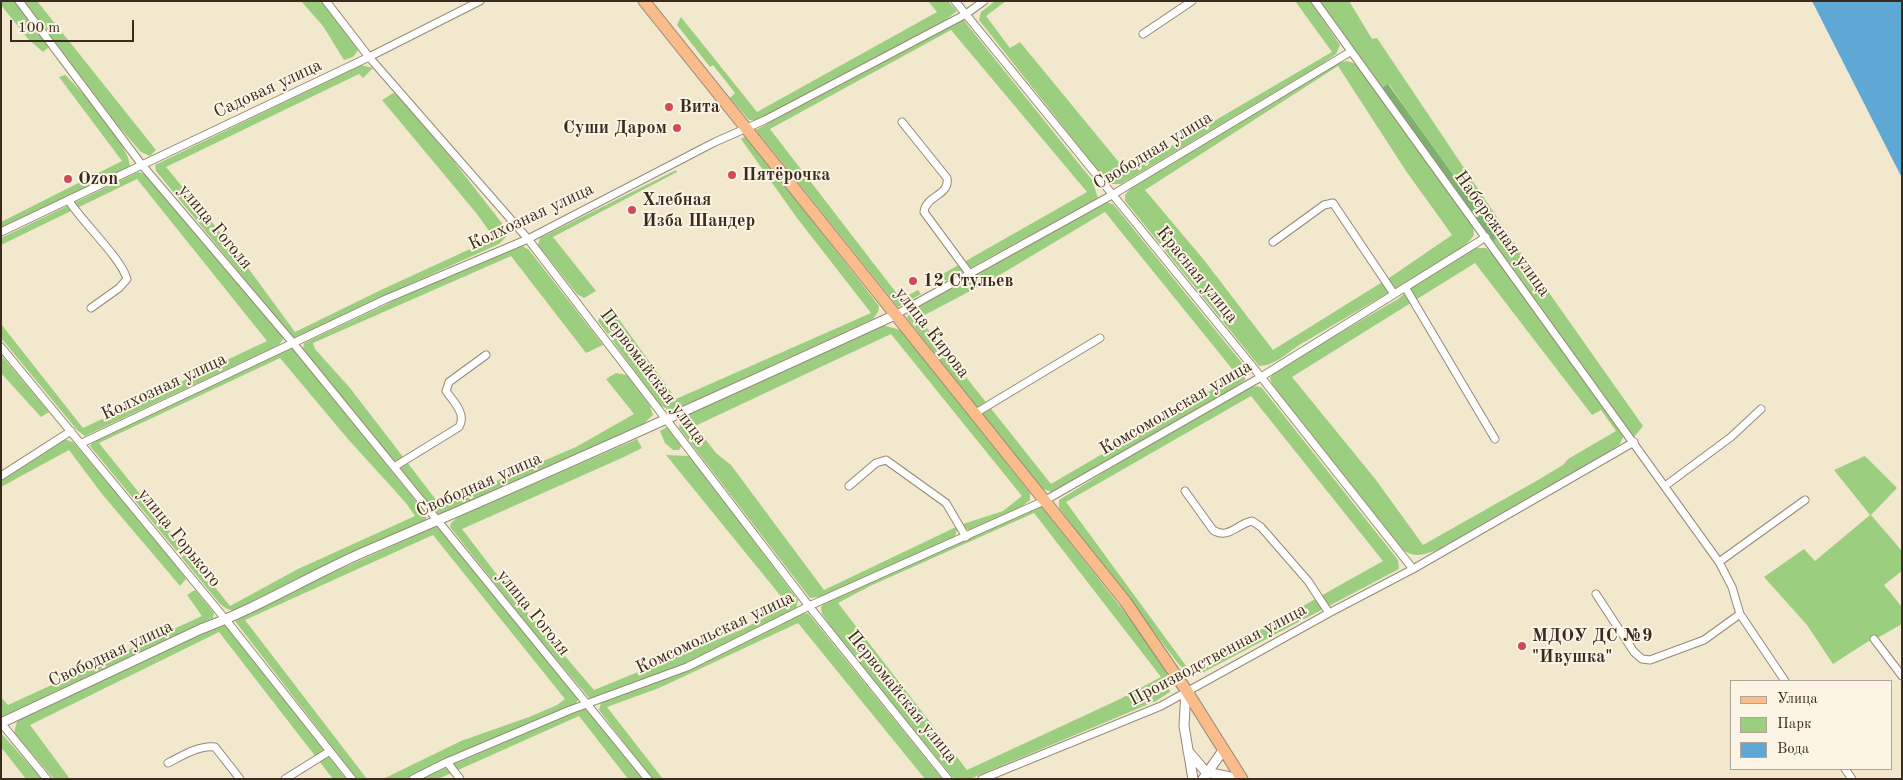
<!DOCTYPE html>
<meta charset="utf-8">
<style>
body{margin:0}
#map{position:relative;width:1903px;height:780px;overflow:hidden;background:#f2e8cd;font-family:"Old Standard TT",serif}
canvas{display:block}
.frame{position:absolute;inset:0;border:2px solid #3b2a1e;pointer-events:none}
.legend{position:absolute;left:1730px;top:680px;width:162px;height:90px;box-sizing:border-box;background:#fcf5e5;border:1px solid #afa495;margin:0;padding:6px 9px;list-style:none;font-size:15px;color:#3b2a1e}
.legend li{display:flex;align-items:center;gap:10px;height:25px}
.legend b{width:25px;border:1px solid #afa495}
.scale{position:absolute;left:10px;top:20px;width:124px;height:22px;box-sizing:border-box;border:2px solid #3b2a1e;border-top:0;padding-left:6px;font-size:15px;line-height:18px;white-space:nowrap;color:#3b2a1e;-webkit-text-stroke:4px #fcf5e5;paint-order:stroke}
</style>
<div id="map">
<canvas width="1903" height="780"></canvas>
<div class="frame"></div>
<ul class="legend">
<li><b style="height:6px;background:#fabc8b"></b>Улица</li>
<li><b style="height:14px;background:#9bcf7f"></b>Парк</li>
<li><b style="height:14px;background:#5fa8d6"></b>Вода</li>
</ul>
<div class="scale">100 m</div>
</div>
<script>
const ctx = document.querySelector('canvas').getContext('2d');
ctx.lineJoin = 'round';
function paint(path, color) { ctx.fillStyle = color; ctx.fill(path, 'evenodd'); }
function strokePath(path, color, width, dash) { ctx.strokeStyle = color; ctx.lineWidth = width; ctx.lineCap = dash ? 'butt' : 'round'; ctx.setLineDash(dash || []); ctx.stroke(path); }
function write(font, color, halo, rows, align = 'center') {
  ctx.font = font + ' "Old Standard TT",serif'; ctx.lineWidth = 4; ctx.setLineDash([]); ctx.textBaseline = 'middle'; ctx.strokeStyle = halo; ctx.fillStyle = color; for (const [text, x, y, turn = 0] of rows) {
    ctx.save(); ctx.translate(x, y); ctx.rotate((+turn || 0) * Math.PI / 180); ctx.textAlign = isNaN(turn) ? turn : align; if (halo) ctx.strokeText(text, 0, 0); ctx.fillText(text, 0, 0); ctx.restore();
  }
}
const green = new Path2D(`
 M1 1H15L49 47 43 52 28 39 1 5Z
 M24 1H37L156 150 150 156 141 152 120 128Z
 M301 1H323L358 50 353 57 344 60 323 26Z
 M928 1H948L957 11 943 22 760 120H749L730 98 735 93 713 65 710 67 677 25 681 17 757 112 937 12Z
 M995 1H1006L986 16 1010 48 1020 42 1127 172 1332 52 1295 1H1310L1340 45 1336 54 1320 65 1121 184H1112L1104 178 979 20 981 12Z
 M1320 1H1349L1372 39 1377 38 1521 253 1643 426 1634 437 1493 241 1498 237 1402 103 1389 84 1382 88Z
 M962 18 1092 180 1098 198 946 281 941 275 1087 192 951 30 770 129 901 299 918 290 921 294 898 307 756 130Z
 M1347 61 1356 64 1364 75 1473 226 1474 235 1465 246C1412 279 1359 310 1306 341 1291 349 1276 366 1259 366L1125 201V195L1131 188 1337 63ZM1338 66 1406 171 1452 235 1392 276 1273 350 1204 260 1145 190Z
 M361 65 373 68 363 78 359 74 166 167 235 250 295 332 383 289 494 238 477 214 382 100 395 92 452 159 508 231 506 237 499 244 381 297 299 337H292L156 171 155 165Z
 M65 75C82 91 132 147 130 168L1 230V222L122 161 59 77Z
 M746 136 879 306 878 312 873 319 686 405C675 410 670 412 660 405L598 321 601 315 611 308 676 399 871 313 797 218 741 139Z
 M676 170 677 172 553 237 596 291 584 298 577 294 538 245 540 238Z
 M138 172 145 174 194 229 284 338 279 345 85 436 78 431 1 338V324L83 428 267 341 137 179 1 245V238Z
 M1105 202 1113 204 1118 210 1246 368 1248 374 1244 381 1227 392 1052 492 1040 488 907 318 910 311 922 303ZM1105 212 1237 375 1051 484 919 318 993 279Z
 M521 245 529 250 603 345 586 353 511 256 313 343 315 349 350 388 440 505 576 447 634 414 606 379 616 373 627 375 650 406 653 415 641 426 442 515 436 513 303 349 304 343 455 272Z
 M1475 248H1486L1497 257 1619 426 1623 437 1620 444 1612 450 1437 550C1423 555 1415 558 1403 550L1272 384 1270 378 1274 372 1288 363 1398 299 1420 281ZM1475 263 1592 415 1601 410 1616 431 1568 459 1563 465 1538 480 1423 545 1376 480 1292 377Z
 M882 325 901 330 1030 493V500L1021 507 969 530 965 528 963 524 1003 511 1022 496 891 334 695 426 716 453 731 465 824 590 956 527 957 529 955 537 827 596 810 598 679 428 680 422 685 416Z
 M292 348 426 514V520L421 524 235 611 227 609 220 604 90 446 94 440ZM280 358 347 438 406 503 415 516 298 569 230 606 99 443Z
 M1 355 49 412 41 417 1 373Z
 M1257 386 1262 388 1398 560 1399 569 1204 672 1191 674 1180 666 1059 508V500L1143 448 1247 388ZM1251 396 1383 561 1189 670 1066 502Z
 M667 427 681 446 679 450H673L665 443 660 431Z
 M64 439 73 442 160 544 186 579 180 586 102 494 69 450 1 487V480Z
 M637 439 642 448 624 457 462 529 511 593 594 690 743 629 788 605 666 455 690 456 798 600 796 609 685 664 591 700 538 638 450 527 451 523 458 517Z
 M1865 456 1897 488 1871 515 1902 551V571L1884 585 1902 607V624L1879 637H1875L1833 664 1807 625 1764 577 1804 549 1815 561 1870 515 1834 470Z
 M1038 507H1042L1144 637 1167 673 1170 692 1156 701 970 779H954L842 642 822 614 821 607 825 602ZM1034 513 1161 677 1118 700 967 770 838 603 870 586Z
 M437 526 578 699 576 704 568 708 407 779H383L461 741 529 717 557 705 565 699 433 535 245 620 367 779H357L235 621 289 592Z
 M195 590 214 613 213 618 3 717 1 715V697L8 705 202 616 187 595Z
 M808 613 942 779H925L798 623 659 688 607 707 663 779H652L599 710 601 703 692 668 802 614Z
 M222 624 226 625 346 779H333L219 632 30 725 70 779H54L14 733 17 721Z
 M581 709H587L645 779H628L579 716 438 779H420Z
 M1 733 42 779H26L1 747Z`);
const forest = new Path2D(`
 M1388 84 1498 237 1493 241 1382 88Z`);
const water = new Path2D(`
 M1812 1H1902V178Z`);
const minor = new Path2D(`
 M19 1 142 165 293 343 648 779
 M326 1 369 57 528 239 809 606 948 779
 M955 1 1261 377 1413 569
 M1315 1 1719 562 1732 587 1740 614 1785 681
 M1143 34 1192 1
 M902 122 947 178C950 196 926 195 924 212L969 273
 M69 201C83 223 121 258 127 279L119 288 91 308
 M1 232 369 57 480 1
 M1273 242 1324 205 1333 203 1394 294
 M1405 287 1495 439
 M895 315 1112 195 1350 52
 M1 347 226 620 352 779
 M974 414 1100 338
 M82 443 386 299 528 239 715 142 765 120 966 14 984 1
 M394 467 459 427C467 414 453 401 446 391L449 382 486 355
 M1 476 71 431
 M849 486 876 463 886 460 946 503 966 537
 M1665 486 1731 437 1761 409
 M1185 491 1213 530C1228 540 1237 524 1252 521L1261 527 1308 581 1329 613
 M1719 562 1805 500
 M1596 594 1634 652 1642 659 1650 660 1704 640 1740 614
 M1874 639 1902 676
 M1 723 47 779
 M447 762 460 779
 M168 763C182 756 199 745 215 747L240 779
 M1845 769 1852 779
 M285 779 330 751
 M413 779 447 762 570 710 687 667 809 606 1044 501 1261 377 1486 237
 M982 779 1161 706 1329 613 1413 569 1634 442`);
const tertiary = new Path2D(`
 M1186 690 1184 726 1193 779
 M1 723 201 629C258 608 309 576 364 552 542 476 719 396 895 315
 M1188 751 1206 772 1240 779
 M1203 779 1224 749`);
const primary = new Path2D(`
 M644 1 1125 601 1186 690 1242 779`);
const markers = [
 [669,107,5,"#d1495b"],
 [677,128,5,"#d1495b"],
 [732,175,5,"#d1495b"],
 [68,179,5,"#d1495b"],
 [632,210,5,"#d1495b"],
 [913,281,5,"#d1495b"],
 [1522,646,5,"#d1495b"]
];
const streetNames = [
 ["Садовая улица",268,89,-25],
 ["Свободная улица",1153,151,-31],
 ["Колхозная улица",531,217,-25],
 ["улица Гоголя",215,227,50],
 ["Набережная улица",1502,234,54],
 ["Красная улица",1197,275,51],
 ["улица Кирова",932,333,52],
 ["Первомайская улица",653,377,53],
 ["Колхозная улица",164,387,-25],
 ["Комсомольская улица",1176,408,-30],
 ["Свободная улица",479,485,-24],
 ["улица Горького",179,538,51],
 ["улица Гоголя",533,613,51],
 ["Комсомольская улица",715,633,-25],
 ["Свободная улица",111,654,-25],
 ["Производственная улица",1218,655,-28],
 ["Первомайская улица",902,697,51]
];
const poiNames = [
 ["Вита",679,107],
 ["Суши Даром",667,128,"right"],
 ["Пятёрочка",742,175],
 ["Ozon",78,179],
 ["Хлебная",642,200],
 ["Изба Шандер",642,221],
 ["12 Стульев",923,281],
 ["МДОУ ДС №9",1532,636],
 ["\"Ивушка\"",1532,657]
];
paint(green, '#9bcf7f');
paint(forest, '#7cb26e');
paint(water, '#5fa8d6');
strokePath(minor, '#968976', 9);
strokePath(tertiary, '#968976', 11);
strokePath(primary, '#968976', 13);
strokePath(minor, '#fff', 7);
strokePath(tertiary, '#fff', 9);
strokePath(primary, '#fabc8b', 11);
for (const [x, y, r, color] of markers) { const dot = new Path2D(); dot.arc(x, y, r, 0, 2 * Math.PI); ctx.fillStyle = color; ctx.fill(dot); strokePath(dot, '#fcf5e5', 2); }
write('18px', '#3b2a1e', '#fcf5e5', streetNames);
write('bold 18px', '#3b2a1e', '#fcf5e5', poiNames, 'left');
</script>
